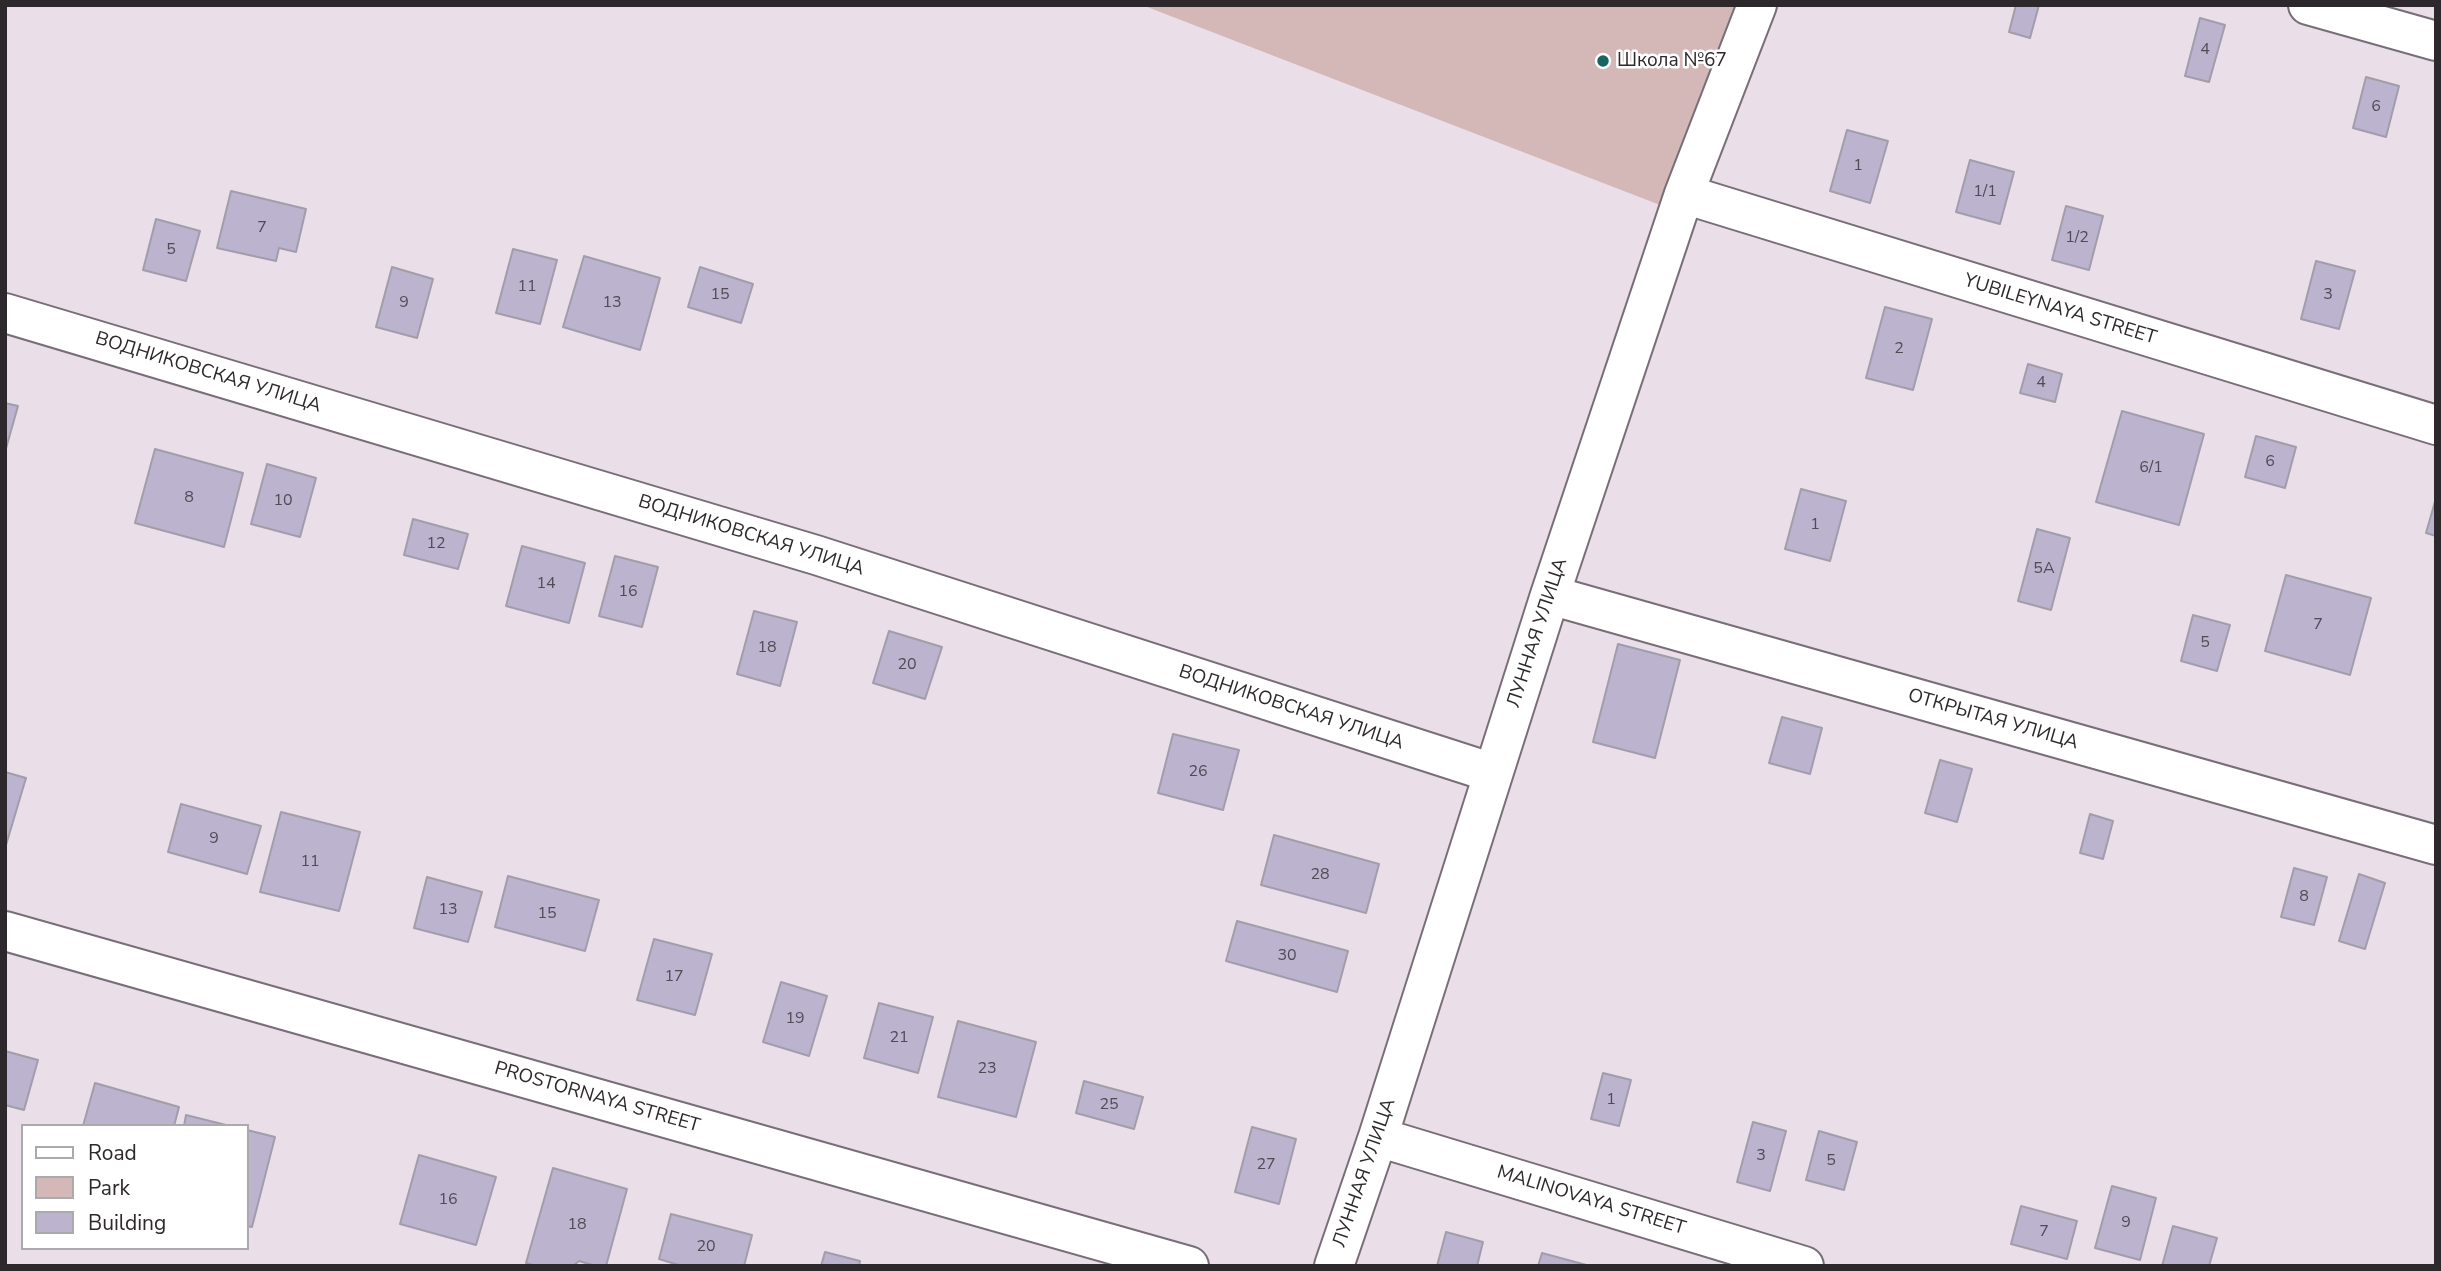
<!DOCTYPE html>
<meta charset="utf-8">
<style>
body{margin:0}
#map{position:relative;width:2441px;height:1271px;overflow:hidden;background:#eadee9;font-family:"Nunito Sans",sans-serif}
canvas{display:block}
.frame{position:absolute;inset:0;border:7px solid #2c282c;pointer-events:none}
.legend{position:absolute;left:21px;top:1124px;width:228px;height:126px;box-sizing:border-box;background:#fff;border:2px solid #aba9ab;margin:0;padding:9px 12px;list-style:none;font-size:21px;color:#2c282c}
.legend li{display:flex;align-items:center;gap:14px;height:35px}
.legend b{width:35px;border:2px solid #aba9ab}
</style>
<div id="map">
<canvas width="2441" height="1271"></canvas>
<div class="frame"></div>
<ul class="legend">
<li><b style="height:9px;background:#fff"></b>Road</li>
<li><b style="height:19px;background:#d4b8b7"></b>Park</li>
<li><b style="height:19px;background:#bcb3cf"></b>Building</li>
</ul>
</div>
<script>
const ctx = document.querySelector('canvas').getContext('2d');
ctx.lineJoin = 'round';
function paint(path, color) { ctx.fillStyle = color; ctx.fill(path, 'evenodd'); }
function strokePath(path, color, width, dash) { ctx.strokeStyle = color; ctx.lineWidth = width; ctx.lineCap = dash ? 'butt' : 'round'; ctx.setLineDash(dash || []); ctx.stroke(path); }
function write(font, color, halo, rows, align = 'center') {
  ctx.font = font + ' "Nunito Sans",sans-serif'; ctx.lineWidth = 5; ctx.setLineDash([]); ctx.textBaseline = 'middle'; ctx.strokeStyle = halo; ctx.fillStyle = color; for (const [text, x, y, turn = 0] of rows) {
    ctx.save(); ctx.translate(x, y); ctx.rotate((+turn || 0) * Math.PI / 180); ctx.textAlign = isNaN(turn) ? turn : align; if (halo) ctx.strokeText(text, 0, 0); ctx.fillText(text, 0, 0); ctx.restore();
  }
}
const green = new Path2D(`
 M1142 5H1752L1686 215Z`);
const building = new Path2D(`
 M2016 5H2039L2030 38 2009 32Z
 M2200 18 2225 25 2209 82 2185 76Z
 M2366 77 2399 86 2386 137 2353 128Z
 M1847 130 1888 141 1870 203 1830 191Z
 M1970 160 2014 172 2000 224 1956 212Z
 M231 191 306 209 296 252 279 248 276 261 217 248Z
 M2066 206 2103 216 2089 270 2052 260Z
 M156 219 200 231 186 281 143 270Z
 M513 249 557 260 540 324 496 313Z
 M584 256 660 278 640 350 563 327Z
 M2316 261 2355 271 2339 329 2301 319Z
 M392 267 433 279 417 338 376 327Z
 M700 267 753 284 741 323 688 307Z
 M1885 307 1932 319 1913 390 1866 378Z
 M2028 364 2062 374 2055 402 2020 393Z
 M5 403 18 406 5 452Z
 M2122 411 2204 434 2179 525 2096 502Z
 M2256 436 2296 447 2285 488 2245 477Z
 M155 449 243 473 224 547 135 523Z
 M267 464 316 478 300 537 251 524Z
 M1801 489 1846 501 1830 561 1785 549Z
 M2436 498V536L2426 533Z
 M413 519 468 534 458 569 404 555Z
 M2037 529 2070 538 2051 610 2018 601Z
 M522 546 585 563 569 623 506 606Z
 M615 556 658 567 642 627 599 616Z
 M2286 575 2371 598 2350 675 2265 651Z
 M754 611 797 622 780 686 737 674Z
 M2193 615 2230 625 2217 671 2181 661Z
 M889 631 942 647 925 699 873 683Z
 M1618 644 1680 660 1655 758 1593 742Z
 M1782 717 1822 728 1810 774 1769 763Z
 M1173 734 1239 750 1223 810 1158 793Z
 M1940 760 1972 769 1957 822 1925 813Z
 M5 772 26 778 6 845H5Z
 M181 804 261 826 247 874 168 852Z
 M281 812 360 832 339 911 260 892Z
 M2090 814 2113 821 2103 859 2080 853Z
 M1274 835 1379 864 1366 913 1261 885Z
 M2294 868 2327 877 2314 925 2281 917Z
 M2359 874 2385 883 2365 949 2339 941Z
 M508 876 599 900 585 951 495 927Z
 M427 877 482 892 468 942 414 928Z
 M1237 921 1348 951 1337 992 1226 961Z
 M654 939 712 954 695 1015 637 1000Z
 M781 982 827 996 809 1056 763 1042Z
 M879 1003 933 1017 918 1073 864 1058Z
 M958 1021 1036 1042 1016 1117 938 1097Z
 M5 1051 38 1060 24 1110 5 1105Z
 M1603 1073 1631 1080 1619 1126 1591 1119Z
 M1084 1081 1143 1097 1134 1129 1076 1113Z
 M95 1083 179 1107 174 1126H83Z
 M186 1115 230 1126H184Z
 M1753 1122 1786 1131 1770 1191 1737 1182Z
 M1252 1127 1296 1139 1279 1204 1235 1192Z
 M247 1130 275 1137 252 1227 247 1226Z
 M1819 1131 1857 1142 1844 1190 1806 1180Z
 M419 1155 496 1177 476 1245 400 1224Z
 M553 1168 627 1189 606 1266H596L579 1261 573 1266H536L526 1263Z
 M2112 1186 2156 1198 2140 1260 2095 1248Z
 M2021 1206 2077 1221 2067 1259 2011 1244Z
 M671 1214 752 1235 744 1266H682L659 1259Z
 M2173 1226 2217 1238 2209 1266H2162Z
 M1446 1232 1483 1242 1477 1266H1437Z
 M825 1252 860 1261 859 1266H821Z
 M1542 1253 1590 1266H1538Z`);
const street = new Path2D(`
 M2308 5 2436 41
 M1684 194 2436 425
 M5 313 816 555 1493 773
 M1550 595 2436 845
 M5 931 1189 1266
 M1378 1137 1804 1266
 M1334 1266 1378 1137 1550 595 1684 194 1757 5`);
const markers = [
 [1603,61,7,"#166563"]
];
const numberNames = [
 ["4",2205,50],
 ["6",2376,107],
 ["1",1858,166],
 ["1/1",1985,192],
 ["7",262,228],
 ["1/2",2077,238],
 ["5",171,250],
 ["11",527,287],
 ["15",720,295],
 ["3",2328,295],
 ["9",404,303],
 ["13",612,303],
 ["2",1899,349],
 ["4",2041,383],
 ["6",2270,462],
 ["6/1",2151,468],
 ["8",189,498],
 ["10",283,501],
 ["1",1815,525],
 ["12",436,544],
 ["5А",2044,569],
 ["14",546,584],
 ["16",628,592],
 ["7",2318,625],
 ["5",2205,643],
 ["18",767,648],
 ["20",907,665],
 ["26",1198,772],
 ["9",214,839],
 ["11",310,862],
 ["28",1320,875],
 ["8",2304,897],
 ["13",448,910],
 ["15",547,914],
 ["30",1287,956],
 ["17",674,977],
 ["19",795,1019],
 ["21",899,1038],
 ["23",987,1069],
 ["1",1611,1100],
 ["25",1109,1105],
 ["3",1761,1156],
 ["5",1831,1161],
 ["27",1266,1165],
 ["16",448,1200],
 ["9",2126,1223],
 ["18",577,1225],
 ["7",2044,1232],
 ["20",706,1247]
];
const poiNames = [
 ["Школа №67",1617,61]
];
const streetNames = [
 ["YUBILEYNAYA STREET",2060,310,17],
 ["ВОДНИКОВСКАЯ УЛИЦА",208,373,17],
 ["ВОДНИКОВСКАЯ УЛИЦА",751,536,17],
 ["ЛУННАЯ УЛИЦА",1538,633,-72],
 ["ВОДНИКОВСКАЯ УЛИЦА",1291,708,18],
 ["ОТКРЫТАЯ УЛИЦА",1993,720,16],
 ["PROSTORNAYA STREET",597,1098,16],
 ["ЛУННАЯ УЛИЦА",1365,1173,-71],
 ["MALINOVAYA STREET",1591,1201,17]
];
paint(green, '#d4b8b7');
paint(building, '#bcb3cf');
strokePath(building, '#a19daa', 2);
strokePath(street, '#786e77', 42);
strokePath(street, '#fff', 38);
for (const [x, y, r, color] of markers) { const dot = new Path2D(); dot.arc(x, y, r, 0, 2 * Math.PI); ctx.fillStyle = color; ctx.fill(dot); strokePath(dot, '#fff', 2.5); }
write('16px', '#504b55', null, numberNames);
write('19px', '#2c282c', '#fff', poiNames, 'left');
write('19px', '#2c282c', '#fff', streetNames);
</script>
